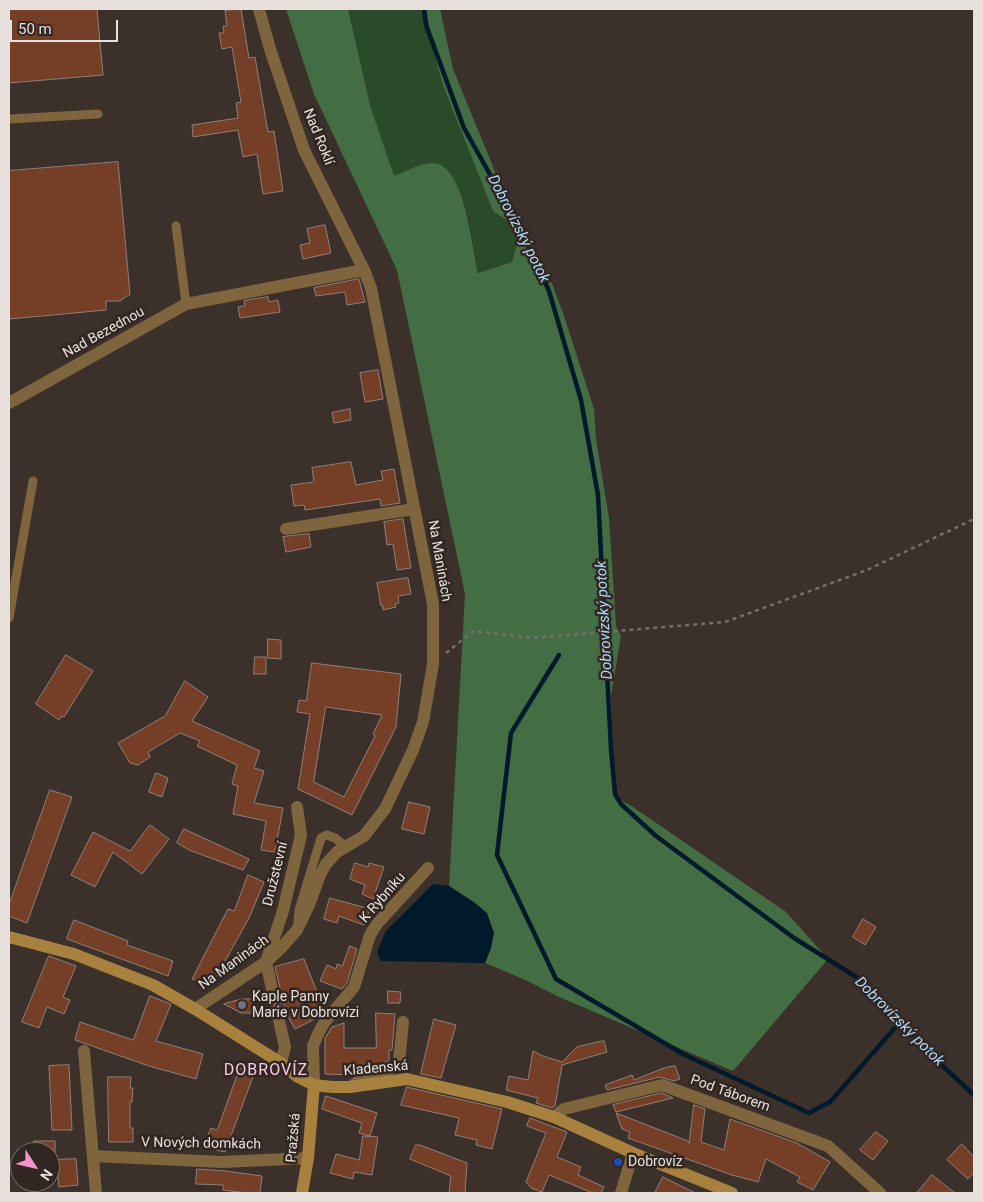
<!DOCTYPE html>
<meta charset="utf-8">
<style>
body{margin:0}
#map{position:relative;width:983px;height:1202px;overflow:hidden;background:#3c302b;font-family:Roboto,sans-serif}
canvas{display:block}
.frame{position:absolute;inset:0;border:10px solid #e8e0dc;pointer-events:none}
.north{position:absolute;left:10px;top:1142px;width:50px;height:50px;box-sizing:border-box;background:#312621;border:1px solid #7a706c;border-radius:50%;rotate:125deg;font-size:14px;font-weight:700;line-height:20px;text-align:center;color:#e8e0dc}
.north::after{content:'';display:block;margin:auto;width:18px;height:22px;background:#f890cb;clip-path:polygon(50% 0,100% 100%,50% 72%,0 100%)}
.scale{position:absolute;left:10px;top:20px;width:108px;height:22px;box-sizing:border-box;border:2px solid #e8e0dc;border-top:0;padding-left:6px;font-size:15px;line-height:18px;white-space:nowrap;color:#e8e0dc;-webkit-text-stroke:4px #312621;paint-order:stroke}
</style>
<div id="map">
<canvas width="983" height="1202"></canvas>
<div class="frame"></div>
<div class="north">N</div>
<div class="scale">50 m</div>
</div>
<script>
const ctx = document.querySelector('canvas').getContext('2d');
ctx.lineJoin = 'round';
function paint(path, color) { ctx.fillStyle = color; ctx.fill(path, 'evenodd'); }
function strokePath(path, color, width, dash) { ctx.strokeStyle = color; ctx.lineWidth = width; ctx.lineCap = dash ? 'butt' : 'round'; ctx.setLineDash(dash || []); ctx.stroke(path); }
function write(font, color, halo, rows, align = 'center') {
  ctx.font = font + ' Roboto,sans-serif'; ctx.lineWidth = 5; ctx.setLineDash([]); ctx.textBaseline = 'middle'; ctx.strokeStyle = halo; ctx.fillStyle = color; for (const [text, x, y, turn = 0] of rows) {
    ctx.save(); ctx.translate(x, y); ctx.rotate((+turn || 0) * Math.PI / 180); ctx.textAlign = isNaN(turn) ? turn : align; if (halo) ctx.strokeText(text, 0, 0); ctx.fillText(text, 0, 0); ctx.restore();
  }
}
const green = new Path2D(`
 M348 9H426L436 61 444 88 493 211 508 221 519 237 512 262 478 273C472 238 469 198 446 169L418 166 394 177 370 105Z`);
const forest = new Path2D(`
 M286 9H348L370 105 394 176C407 172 423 160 438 164 466 173 472 249 478 273L512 262 519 237 508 221 493 211 444 88 436 61 426 9H440L453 69 503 191 548 273 563 313 594 409 596 439 609 518 616 626 621 636 611 696 614 785 619 799 633 807 786 912 828 959 733 1071 559 997 523 979 485 963 491 948 475 903 449 886 465 594 397 270 314 94Z`);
const water = new Path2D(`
 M433 884 449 886 475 903 487 913 494 933 491 948 485 963 381 961 377 952 386 931Z`);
const stream = new Path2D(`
 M424 9 426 25 464 128 520 228 549 291 581 400 598 495 611 749 615 794 621 804 656 836 794 938 861 980 901 1021 933 1057 974 1095
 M559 655 511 733 497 855 556 979 683 1054 809 1113 830 1102 901 1021`);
const building = new Path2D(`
 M9 9H97L103 75 9 83Z
 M241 9 249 58 255 57 268 132 274 131 283 191 263 194 257 154 243 157 238 130 193 137 192 125 238 118 236 103 241 102 232 47 222 49 219 33H224L223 26H227L225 11Z
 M118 162 130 294 120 301H106V310L9 319V171Z
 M325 225 331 253 303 259 300 245 310 243 307 229Z
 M359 279 365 302 347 305 345 292 316 296 314 288Z
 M268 297 269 302 278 300 280 312 240 318 238 307 245 306 244 301Z
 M378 370 383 399 365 402 360 373Z
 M350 409 351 420 334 423 332 413Z
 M351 462 356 485 383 480 381 471 394 469 400 503 381 506 380 499 305 510 304 505 294 506 291 485 314 482 312 468Z
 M403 519 411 568 397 570 393 544 387 545 384 522Z
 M309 534 311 547 286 552 283 537Z
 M408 578 411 594 398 596 399 603 395 604 396 607 383 610V606H381L377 583Z
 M268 639 281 640V659L268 658Z
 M66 655 93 671 64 717 62 716 59 720 36 704Z
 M255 657H266V674H254Z
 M312 663 401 674 396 727 352 815 298 789 310 714 297 712 299 700 306 701ZM326 707 382 715 373 734 375 736 344 797 314 782Z
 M185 681 208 697 192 721 260 751 254 768 264 771 254 803 283 808 275 852 261 850 266 821 233 814 238 786 232 784 237 765 197 746 200 741 180 733 148 752 150 757 138 765 130 763 118 743 165 716Z
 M156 773 168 778 162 797 149 792Z
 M50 790 72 797 27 923 9 916V905Z
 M409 802 430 807 424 834 402 829Z
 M150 825 169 839 142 874 113 852 95 887 71 875 93 832 130 851Z
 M184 829 249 859 243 870 189 850 177 843Z
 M355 863 368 867 369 863 384 867 373 899 362 894 365 885 350 879Z
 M248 875 264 882 249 918 211 986 192 979 228 909 234 911Z
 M330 898 370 909 364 925 339 916 337 923 324 919Z
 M863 919 876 927 865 945 853 937Z
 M74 920 128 941 127 945 173 961 168 976 67 939Z
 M350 946 357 949 347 983 342 989 320 981 327 965 336 969 337 964 342 966Z
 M49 956 76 966 63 997 70 1000 64 1014 47 1007 39 1028 22 1022Z
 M304 959 324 1010 319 1017 295 1029 286 1013 275 967Z
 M388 991 401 992 400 1003H388Z
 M150 996 171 1004 156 1041 203 1054 196 1079 149 1066 75 1040 80 1022 133 1040Z
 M242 999H252L251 1013H241L224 1004Z
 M376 1013 395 1014 392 1050H389V1061L373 1066H364V1069L354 1075 325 1074V1038L332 1027 344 1023V1048H376Z
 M434 1019 456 1025 441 1078 421 1074Z
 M604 1041 607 1052 562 1065 555 1106 552 1108 536 1103 538 1098 506 1090 509 1076 528 1080 533 1051 543 1056 562 1062 577 1047Z
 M69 1065 72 1130H52L49 1066Z
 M675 1066 680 1079 674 1081 660 1077 607 1090 605 1085 632 1075 634 1080 664 1068Z
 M240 1068 254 1074 225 1152 203 1147 211 1128 217 1130Z
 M108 1077H131L130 1088H133L132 1102H130V1128H133V1142H109Z
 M407 1087 502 1109 492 1149 476 1145 477 1140 455 1135 459 1118 401 1105Z
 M662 1093 673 1098 616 1112 613 1105Z
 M326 1096 377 1113 370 1136 359 1133 362 1123 322 1109Z
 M694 1105 705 1109 701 1142 724 1150 730 1119 797 1143 830 1162 813 1190 797 1182 800 1177 766 1159 758 1182 732 1175 628 1138 630 1132 622 1129 616 1113 688 1141 689 1143Z
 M530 1118 567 1132 557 1157 581 1167 578 1175 604 1187 601 1193H593L549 1175 542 1192 531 1188 526 1182 546 1133 527 1126Z
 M876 1132 888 1141 873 1160 860 1150Z
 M363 1136 378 1137 372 1175 354 1172 353 1179 330 1173 336 1154 359 1160Z
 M34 1141H55V1152H33Z
 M962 1144 974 1157V1172L968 1179 947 1160Z
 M416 1145H420L467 1163 465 1193H449L451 1176 410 1159Z
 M76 1159 78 1185 59 1187 56 1160Z
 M197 1169 226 1171 262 1176 260 1193H247L223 1190V1185L196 1184Z
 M932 1175 955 1193H917Z
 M663 1177 695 1193H655Z`);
const path = new Path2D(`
 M446 653 473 631 532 638 725 622 867 570 974 519`);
const lane = new Path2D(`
 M9 119 98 114
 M176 226 186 304
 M9 618 33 481
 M298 922 299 910 321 838 327 835 335 838 346 847`);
const street = new Path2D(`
 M9 403 186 304 364 270
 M286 529 414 509
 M195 1009 266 962 282 947 297 930 309 905 320 875 326 864 337 852 364 836 385 809 413 750 423 722 433 664V604L371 288 364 270 304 150 270 49 259 9
 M84 1051 96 1193
 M281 1063 285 1047 266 962 283 911 301 835 297 807
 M314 1085 313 1046 318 1034 324 1023 354 987 370 935 377 924 428 868
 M350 1087C357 1083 364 1077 371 1075 381 1070 393 1072 399 1062L403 1022
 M554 1117 564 1109 662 1085 828 1146 880 1193
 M93 1156 222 1162 308 1158
 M621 1193 633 1153`);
const secondary = new Path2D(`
 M9 937 74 954 153 985 195 1009 281 1063 298 1077 314 1085 332 1087H350L407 1079 507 1102 554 1117 633 1153 732 1193
 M302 1193 308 1158 314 1085`);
const markers = [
 [242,1005,5,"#6b7280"],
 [618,1162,5,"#1a4fb4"]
];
const streetNames = [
 ["Nad Roklí",318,137,68],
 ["Nad Bezednou",104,333,-29],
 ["Na Maninách",439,561,80],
 ["Družstevní",276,874,-76],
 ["K Rybníku",383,898,-49],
 ["Na Maninách",234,963,-36],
 ["Kladenská",376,1069,-5],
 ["Pod Táborem",730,1094,20],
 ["Pražská",294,1138,-85],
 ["V Nových domkách",201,1144,1]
];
const poiNames = [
 ["Kaple Panny",252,997],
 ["Marie v Dobrovízi",252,1013],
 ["Dobrovíz",628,1162]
];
const waterNames = [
 ["Dobrovízský potok",518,229,63],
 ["Dobrovízský potok",605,620,-93],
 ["Dobrovízský potok",899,1022,45]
];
const quarterNames = [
 ["DOBROVÍZ",266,1071]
];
paint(green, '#294b29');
paint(forest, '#436e43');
paint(water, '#00192b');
strokePath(stream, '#00192b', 4.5);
paint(building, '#743f26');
strokePath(building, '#8f807a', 1);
strokePath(path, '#786d68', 2.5, [4, 4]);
strokePath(lane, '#7f653e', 9);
strokePath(street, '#7f653e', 12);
strokePath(secondary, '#a9813f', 12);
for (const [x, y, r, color] of markers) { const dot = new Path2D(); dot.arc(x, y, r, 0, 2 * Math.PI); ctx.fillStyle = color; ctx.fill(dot); strokePath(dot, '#312621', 2); }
write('14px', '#e8e0dc', '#312621', streetNames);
write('14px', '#e8e0dc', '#312621', poiNames, 'left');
write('italic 15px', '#aad9fa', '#312621', waterNames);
ctx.letterSpacing = '1px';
write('16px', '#f8cbe3', '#312621', quarterNames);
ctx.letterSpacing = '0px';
</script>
